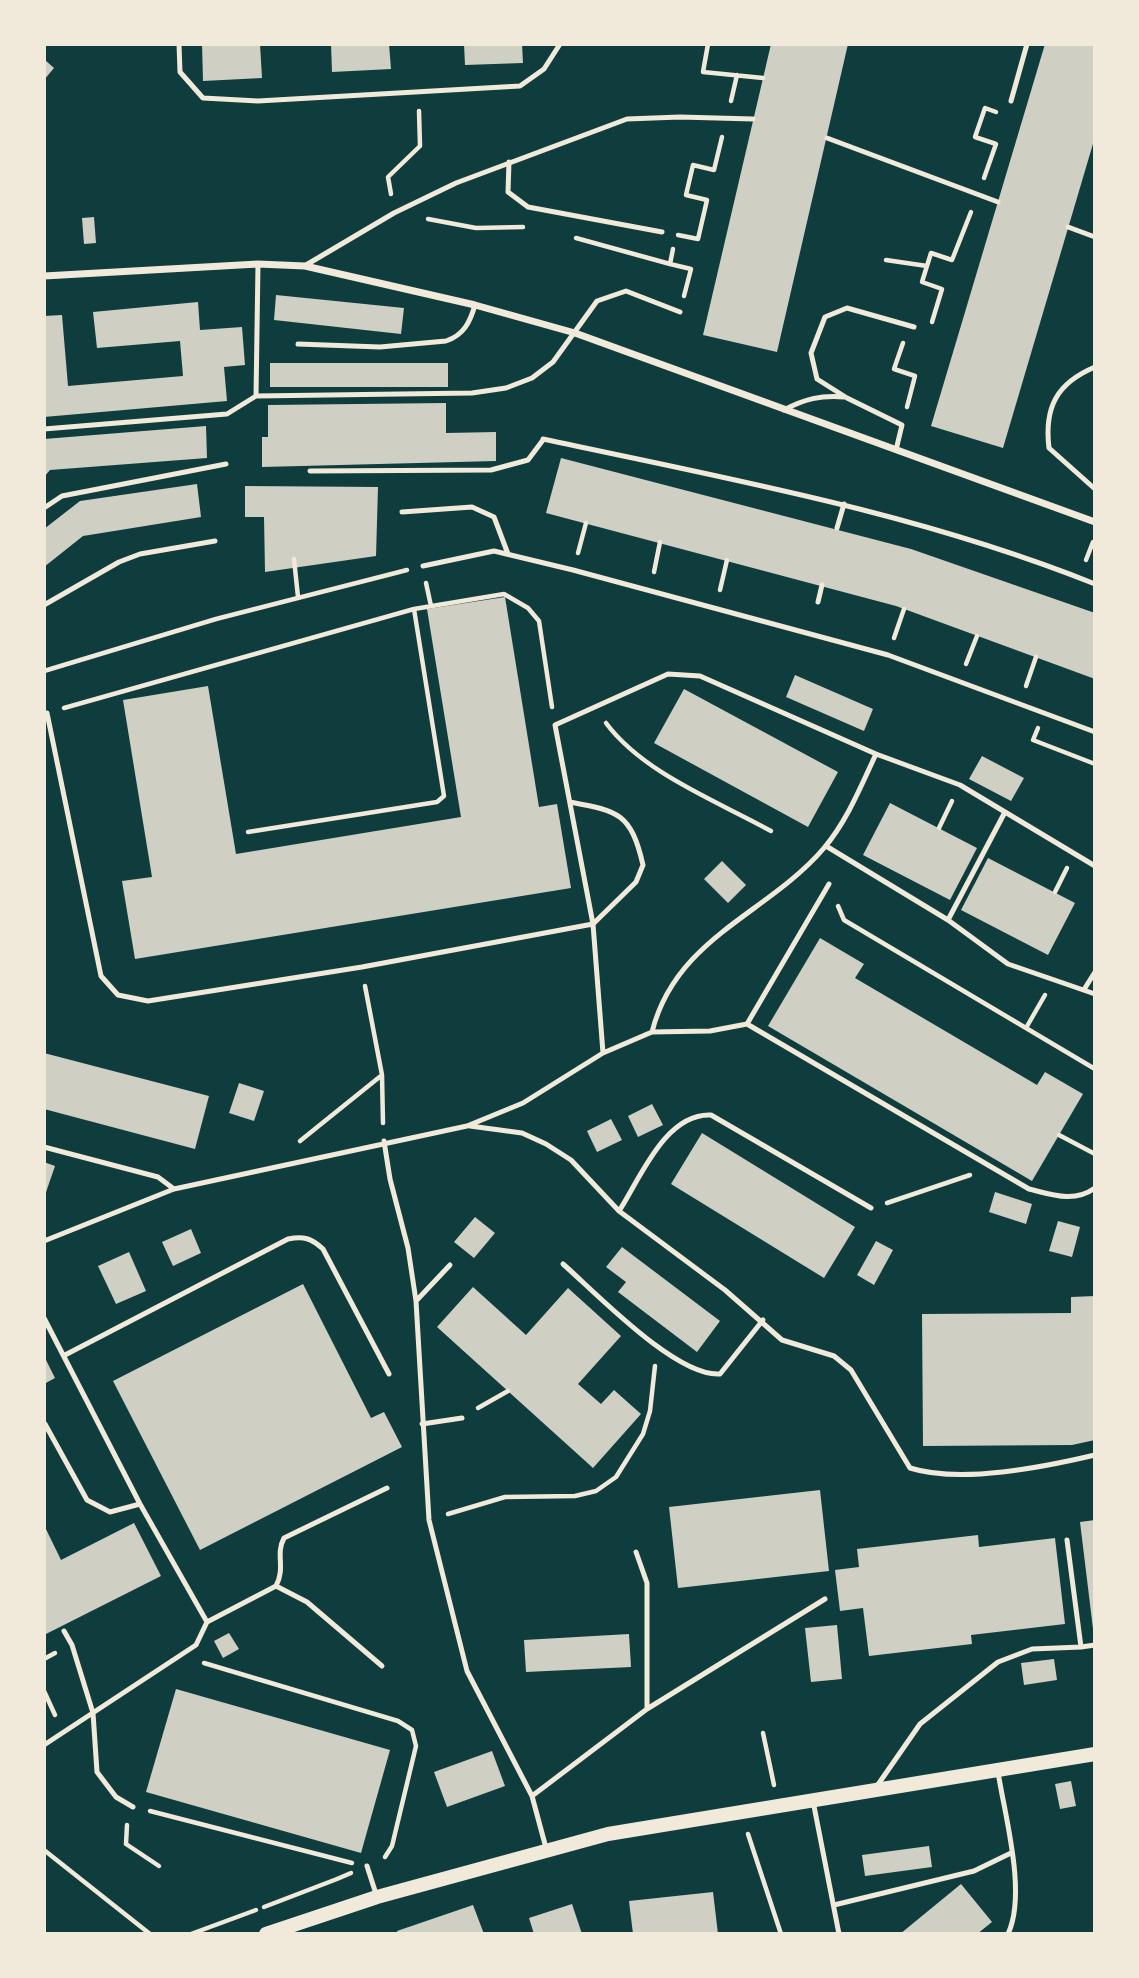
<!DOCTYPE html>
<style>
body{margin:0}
#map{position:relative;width:1139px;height:1978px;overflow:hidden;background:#0f3d3e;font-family:"Open Sans",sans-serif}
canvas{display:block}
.frame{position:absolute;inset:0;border:46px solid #f1e9da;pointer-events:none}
</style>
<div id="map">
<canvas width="1139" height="1978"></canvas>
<div class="frame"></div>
</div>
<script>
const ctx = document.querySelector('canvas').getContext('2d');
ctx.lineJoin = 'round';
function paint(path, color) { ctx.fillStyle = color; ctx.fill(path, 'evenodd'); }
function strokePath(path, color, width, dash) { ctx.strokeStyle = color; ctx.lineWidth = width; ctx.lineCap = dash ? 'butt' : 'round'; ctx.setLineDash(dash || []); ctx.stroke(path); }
const building = new Path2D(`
 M202 44H260L262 78 203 81Z
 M331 44H389L391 69 332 72Z
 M464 44H522L523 63 465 65Z
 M771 44H848L777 352 703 335Z
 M1045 44H1095V137L1003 448 931 426Z
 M45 60 54 68 44 80V61Z
 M94 217 96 243 84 244 82 218Z
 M276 295 404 308 401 334 274 320Z
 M198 302 200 330 242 327 245 365 224 367 227 401 44 417V316L62 315 68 386 183 376 180 341 97 348 93 312Z
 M270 363H448V387H270Z
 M446 403V433L496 432V461L262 467V437H268V405Z
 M206 426 207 458 50 470 44 477V439Z
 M561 458 911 549 1095 613V679L896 606 546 513Z
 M197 484 201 517 83 536 44 567V529L80 501Z
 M245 486 378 487 376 556 265 572 264 517H245Z
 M505 597 539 807 557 804 571 888 135 959 122 881 152 877 123 700 208 686 236 854 461 817 427 609Z
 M795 675 873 709 864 731 786 697Z
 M684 689 838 772 808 827 654 743Z
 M982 756 1024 778 1011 801 969 779Z
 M890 803 977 848 950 900 863 855Z
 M988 858 1075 903 1048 955 961 910Z
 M722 861 746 885 728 903 704 879Z
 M820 938 864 964 855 978 1037 1085 1045 1072 1083 1094 1032 1181 768 1026Z
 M44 1053 209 1096 195 1149 44 1109Z
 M239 1083 264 1091 254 1121 229 1113Z
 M652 1104 663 1125 638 1137 628 1116Z
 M611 1119 622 1140 597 1152 587 1131Z
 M702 1133 855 1227 824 1278 671 1184Z
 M44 1162 55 1166 44 1198Z
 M995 1192 1032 1204 1026 1224 989 1212Z
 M475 1217 495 1233 474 1258 454 1242Z
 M1058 1221 1080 1227 1072 1257 1049 1251Z
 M191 1229 201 1253 173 1266 162 1242Z
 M876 1241 893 1250 874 1285 857 1275Z
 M622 1247 720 1321 697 1352 618 1292 626 1282 606 1267Z
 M129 1252 146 1291 116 1304 98 1266Z
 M303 1284 371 1418 384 1412 402 1447 200 1550 113 1381Z
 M473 1287 526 1335 568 1288 621 1336 578 1384 601 1404 614 1390 641 1414 593 1468 437 1327Z
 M1095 1296V1440L1072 1445 923 1446 922 1314 1071 1313V1297Z
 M44 1356 55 1378 44 1384Z
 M820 1490 829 1571 678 1588 669 1507Z
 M1095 1520V1637H1094L1080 1522Z
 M134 1523 161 1576 44 1635V1525L61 1560Z
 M978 1535 979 1547 1055 1538 1065 1624 971 1635 972 1644 869 1656 863 1608 840 1611 835 1570 859 1567 857 1549Z
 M837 1625 842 1679 811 1682 805 1628Z
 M229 1633 239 1649 223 1658 214 1641Z
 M629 1634 631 1667 526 1672 524 1640Z
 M1054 1659 1057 1680 1024 1685 1021 1663Z
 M176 1689 390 1750 361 1853 146 1792Z
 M492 1751 505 1786 447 1807 434 1772Z
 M1071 1781 1076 1806 1060 1809 1055 1784Z
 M929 1846 932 1867 865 1876 862 1855Z
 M961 1884 992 1922 977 1934H900Z
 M713 1892 718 1934H633L629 1901Z
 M572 1904 582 1934H534L529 1918Z
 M473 1905 484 1934H398L397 1931Z`);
const path = new Path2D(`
 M708 44 703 72 763 78
 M731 101 737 75
 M984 178 996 144 975 137 985 108 996 112
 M391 194 388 177 420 146 419 111
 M428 219 476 228 523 227
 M678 235 698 239 707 200 686 195 693 165 714 170 722 137
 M576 238 670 264
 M673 249 670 264 691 269 684 296
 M886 260 927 266
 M932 322 942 289 922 282 931 253 952 260 971 212
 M903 343 894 369 915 376 907 407
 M578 553 586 523
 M294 559 298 597
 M1086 560 1093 542
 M654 572 660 542
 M426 583 431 606
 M720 590 727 560
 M894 638 904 609
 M966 664 977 636
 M44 671 216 619 407 570
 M1026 686 1036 657
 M64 708 414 609 504 594 528 608 539 621 552 707
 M606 723C643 773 717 801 771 831
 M1038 728 1033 740 1095 764
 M939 828 952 801
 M248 832 437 802 444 796 414 609
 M1055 892 1067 868
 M838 906 844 920 1095 1069
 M365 986 382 1075 383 1123
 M1026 1028 1045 995
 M1059 1135 1095 1154
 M300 1141 382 1075
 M887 1203 970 1175
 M478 1408 508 1391
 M448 1514 505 1497 575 1496 596 1491 616 1477 643 1434 650 1411 655 1366
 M44 1659 55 1653
 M204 1663 398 1721 412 1730 416 1746 392 1846 385 1857
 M44 1691 55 1715
 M763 1733 774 1785
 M150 1811 352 1863
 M127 1825 126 1844 159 1866
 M748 1834 781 1934
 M44 1850 150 1934
 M337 1879 351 1873
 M264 1907 337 1879
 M191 1934 256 1910`);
const service = new Path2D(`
 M179 44 180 72 203 98 258 101 520 86 544 69 560 44
 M1011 101 1027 44
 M827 138 998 202
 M509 162 508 192 528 207 662 232
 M1068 227 1095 237
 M306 265 394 213 456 183 627 119 680 117 753 119
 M298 344 380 347 446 341C464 335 470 322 475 305
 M1095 367C1057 383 1044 407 1049 448L1095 489
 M256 396 258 264
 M784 410C804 399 821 395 844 397
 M44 429 227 414 256 396 472 393 506 388 532 378 553 362 597 301 626 291 680 312
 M543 439C729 479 918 513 1095 584
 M896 450 902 425 847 398 817 379 811 353 825 317 847 308 914 327
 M310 471 491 470 528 460 543 440
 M44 508 62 496 226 464
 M402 512 472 507 494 517 508 554
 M837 528 844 504
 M423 566 494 551 573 570 888 655 1095 732
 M818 602 822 585
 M44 605 119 562 140 554 215 541
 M570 802C618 811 631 813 643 865L636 882 593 924 555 725 668 674 700 676 876 754 960 785 1005 812 948 920 1008 964 1095 994
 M1005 812 1095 866
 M826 846 948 920
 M1085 988 1095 972
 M747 1024 829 884
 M652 1032C676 937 768 914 824 848 847 821 861 786 876 754
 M603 1053 652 1032 710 1031 747 1024 1029 1189C1053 1195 1074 1203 1095 1188
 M470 1126 522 1133 546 1144 571 1160 619 1211 725 1290 782 1340 834 1356 851 1370 910 1468C961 1484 1044 1467 1095 1455
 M384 1141 390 1179 408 1248 416 1301 429 1520 467 1671 532 1796 546 1848
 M44 1147 158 1177 174 1189
 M619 1211C640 1179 665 1113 711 1115L871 1208
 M44 1241 174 1189 467 1126 523 1103 603 1053 593 924 362 967 148 1001 118 995 101 976 47 713
 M563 1264C596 1293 676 1377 720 1374L763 1320
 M416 1301 450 1265
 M44 1318 140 1504 207 1622 196 1645 44 1745
 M65 1355 288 1239C304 1236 311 1238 323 1249L389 1374
 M45 1424 87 1500 110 1512 140 1504
 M422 1424 462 1418
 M636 1552 647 1583V1709
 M276 1586C286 1567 275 1555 284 1538L387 1488
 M207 1622 276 1586 307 1602 382 1666
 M64 1631 72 1645 93 1713 97 1772 116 1797 133 1807
 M1081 1647 1095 1645
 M998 1772C1005 1817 1027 1893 1008 1934
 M877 1786 920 1724 998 1662 1032 1649 1081 1647 1067 1540
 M532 1796 647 1709 825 1599
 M813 1801 839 1934
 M367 1866 376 1894
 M834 1905 974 1871 1011 1853`);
const minor = new Path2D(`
 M44 276 258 264 305 266 475 305 575 333 1095 522`);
const secondary = new Path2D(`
 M266 1934 377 1897 608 1834 1095 1754`);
paint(building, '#cfcfc3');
strokePath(path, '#f1e9da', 4.5);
strokePath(service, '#f1e9da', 5);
strokePath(minor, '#f1e9da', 7);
strokePath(secondary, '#f1e9da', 14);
</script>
